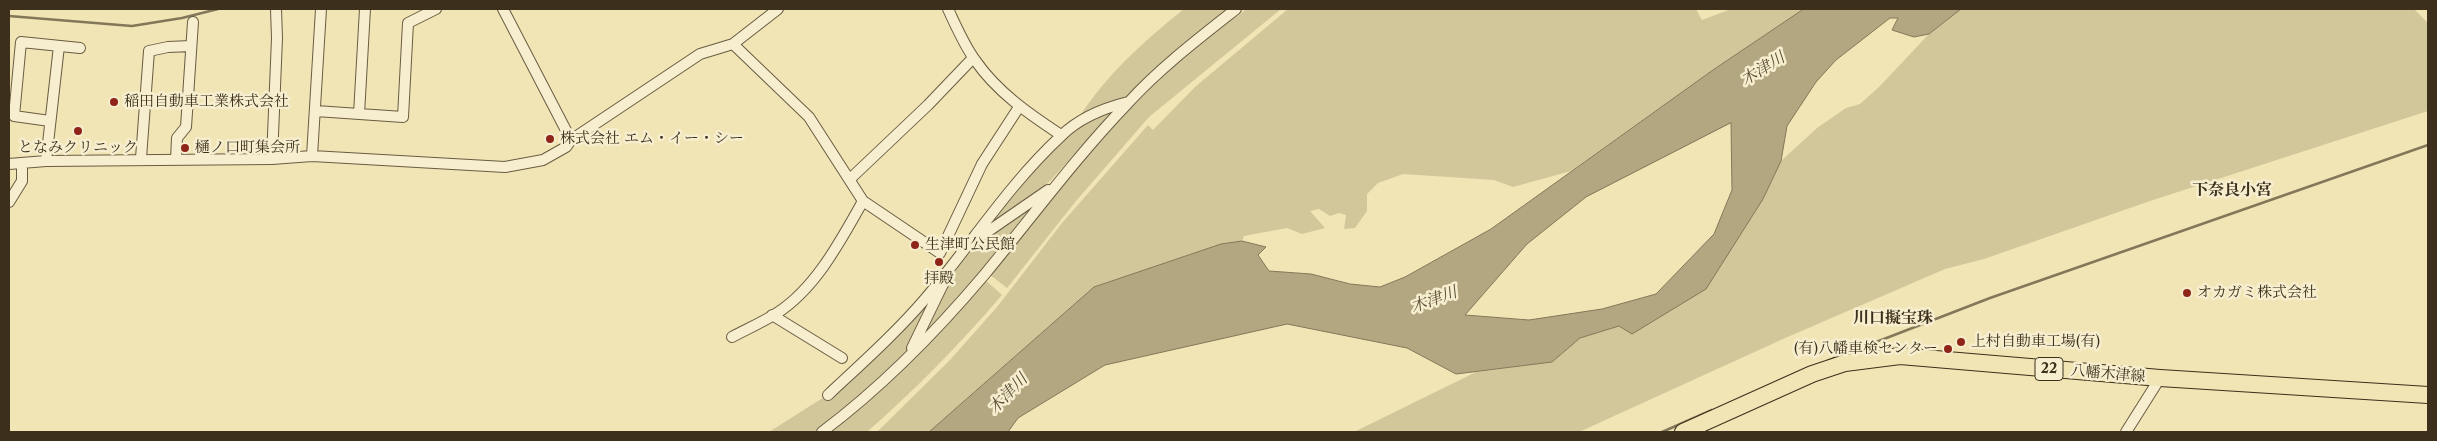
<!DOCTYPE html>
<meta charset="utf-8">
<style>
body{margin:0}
#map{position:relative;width:2437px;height:441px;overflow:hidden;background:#f1e5b5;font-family:"Libre Caslon Text",serif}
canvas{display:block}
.frame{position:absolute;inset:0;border:10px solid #3c2f1c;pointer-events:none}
</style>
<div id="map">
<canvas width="2437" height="441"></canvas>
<div class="frame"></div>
</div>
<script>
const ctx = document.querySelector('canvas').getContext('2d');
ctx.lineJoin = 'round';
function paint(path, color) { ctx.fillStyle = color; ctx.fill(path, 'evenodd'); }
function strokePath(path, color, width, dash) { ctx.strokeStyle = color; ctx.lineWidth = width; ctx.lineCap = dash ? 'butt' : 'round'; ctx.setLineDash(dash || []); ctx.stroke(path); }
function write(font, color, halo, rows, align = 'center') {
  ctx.font = font + ' "Libre Caslon Text","Noto Serif JP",serif'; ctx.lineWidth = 5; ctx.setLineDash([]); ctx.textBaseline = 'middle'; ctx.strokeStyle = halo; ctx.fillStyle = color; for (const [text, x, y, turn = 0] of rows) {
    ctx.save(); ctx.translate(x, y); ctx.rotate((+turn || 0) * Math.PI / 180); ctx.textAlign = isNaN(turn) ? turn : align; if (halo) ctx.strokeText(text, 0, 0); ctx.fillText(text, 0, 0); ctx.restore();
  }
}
const green = new Path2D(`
 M1184 9H1227L1126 98 1103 105 1078 119C1106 75 1144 41 1184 9Z
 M1247 9H1281L1149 117 1076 201 1007 288 989 274C1055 192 1123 109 1204 39 1217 28 1233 19 1247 9Z
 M1288 9H1696L1702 20 1731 9H1804L1713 70 1571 171 1513 187 1494 180 1403 174 1378 183 1367 194V211L1355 228 1344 229 1346 215 1339 213 1330 216 1319 209 1310 211 1325 228 1302 234 1287 228 1244 236 1242 241 1221 244 1094 287 929 432H877L950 360 997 307 1062 223 1148 125 1153 130 1195 87Z
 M1961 9H2414L2428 23V111L2150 201 1984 259 1945 269 1783 339 1579 432H1354L1476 372 1552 362 1580 338 1619 326 1633 333 1763 199 1781 161 1817 128 1846 108 1860 104 1879 87 1929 34Z
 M1118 108 1048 183 984 230 1063 138 1077 127Z
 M1042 194 983 269 920 340 961 261 981 242Z
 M983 278 1002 295C960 344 916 389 867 432H827Z
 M940 285 903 358 846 410 817 432H769L821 399 829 397Z`);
const water = new Path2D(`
 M1804 9H1961L1929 34 1914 37 1892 30 1898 18H1890L1836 60 1816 82 1787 126 1781 161 1763 199 1706 289 1632 334 1619 326 1580 338 1552 362 1456 374 1407 348 1287 324 1105 365 1018 418 1008 432H929L1094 287 1221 244 1242 241 1266 247 1258 255 1269 271 1311 274 1350 284 1380 287 1405 277 1491 229 1713 70ZM1731 123 1732 190 1714 234 1656 294 1602 309 1529 320 1465 315 1527 244 1586 197Z`);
const stream = new Path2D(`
 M9 16 132 26 182 18 218 9
 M1827 361 1990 298 2428 145
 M1662 432 1712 410`);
const minor = new Path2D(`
 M503 9 571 140
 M948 9C956 26 964 45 975 60 997 92 1029 114 1061 135
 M733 44 809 117 863 201 940 253
 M316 111 403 117 408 23 436 9
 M359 114 365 9
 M50 121 14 116 21 42 80 48
 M312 156 321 9
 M141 158 149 51 168 47 191 46
 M272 159 277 38 276 9
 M176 160 177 138 186 127 193 22
 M46 161 59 46
 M9 164 46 161 272 159 312 156 505 167 543 160 566 147 571 140 700 54 733 44 778 9
 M850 179 928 105 973 58
 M9 202 22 181V164
 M980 237 1048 190
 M940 253 982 164 1019 107
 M772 315 842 358
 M732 337C747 329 763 322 777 313 816 288 841 240 863 201
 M912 348 945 280
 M828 395C861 364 895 334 925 299 970 246 1009 184 1061 136 1078 119 1104 108 1128 102
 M822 432C882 387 936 332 985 274 1032 217 1076 157 1128 103 1160 68 1199 38 1236 9
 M2126 432 2160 378`);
const primary = new Path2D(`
 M1683 432 1812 374 1845 363 1900 356 2160 378 2428 395`);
const markers = [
 [114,102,5,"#8f2418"],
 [78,131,5,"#8f2418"],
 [550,139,5,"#8f2418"],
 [185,148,5,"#8f2418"],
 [915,245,5,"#8f2418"],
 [939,262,5,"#8f2418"],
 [2187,293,5,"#8f2418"],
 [1961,342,5,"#8f2418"],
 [1948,349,5,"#8f2418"]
];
const shields = [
 [2049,369,28]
];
const shieldNames = [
 ["22",2049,369]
];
const poiNames = [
 ["稲田自動車工業株式会社",124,102],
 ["株式会社 エム・イー・シー",560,139],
 ["となみクリニック",78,148,"center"],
 ["樋ノ口町集会所",195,148],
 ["生津町公民館",925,245],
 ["拝殿",939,279,"center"],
 ["オカガミ株式会社",2197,293],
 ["上村自動車工場(有)",1971,342],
 ["(有)八幡車検センター",1938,349,"right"]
];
const streetNames = [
 ["八幡木津線",2108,374,5]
];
const waterNames = [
 ["木津川",1763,69,-32],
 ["木津川",1434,300,-20],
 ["木津川",1008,394,-46]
];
const neighbourhoodNames = [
 ["下奈良小宮",2232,190],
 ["川口擬宝珠",1893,318]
];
paint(green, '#d2c69b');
paint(water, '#b3a781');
strokePath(water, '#837759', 1);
strokePath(stream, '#837759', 2.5);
strokePath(minor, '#695c42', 12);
strokePath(primary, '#3c2f1c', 18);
strokePath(minor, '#f6eecf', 10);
strokePath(primary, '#f1e5b5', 16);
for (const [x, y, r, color] of markers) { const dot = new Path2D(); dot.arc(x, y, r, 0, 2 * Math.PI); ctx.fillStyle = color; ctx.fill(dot); strokePath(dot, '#f6eecf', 2); }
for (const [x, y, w] of shields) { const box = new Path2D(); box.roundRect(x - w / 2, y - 11.5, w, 23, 4); ctx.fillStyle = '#f6eecf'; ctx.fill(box); strokePath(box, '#3c2f1c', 1); }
write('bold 14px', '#3c2f1c', null, shieldNames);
write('15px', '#3c2f1c', '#f6eecf', poiNames, 'left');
write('15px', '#3c2f1c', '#f6eecf', streetNames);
write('italic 16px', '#5a4d35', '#f6eecf', waterNames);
write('bold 16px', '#3c2f1c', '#f6eecf', neighbourhoodNames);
</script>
